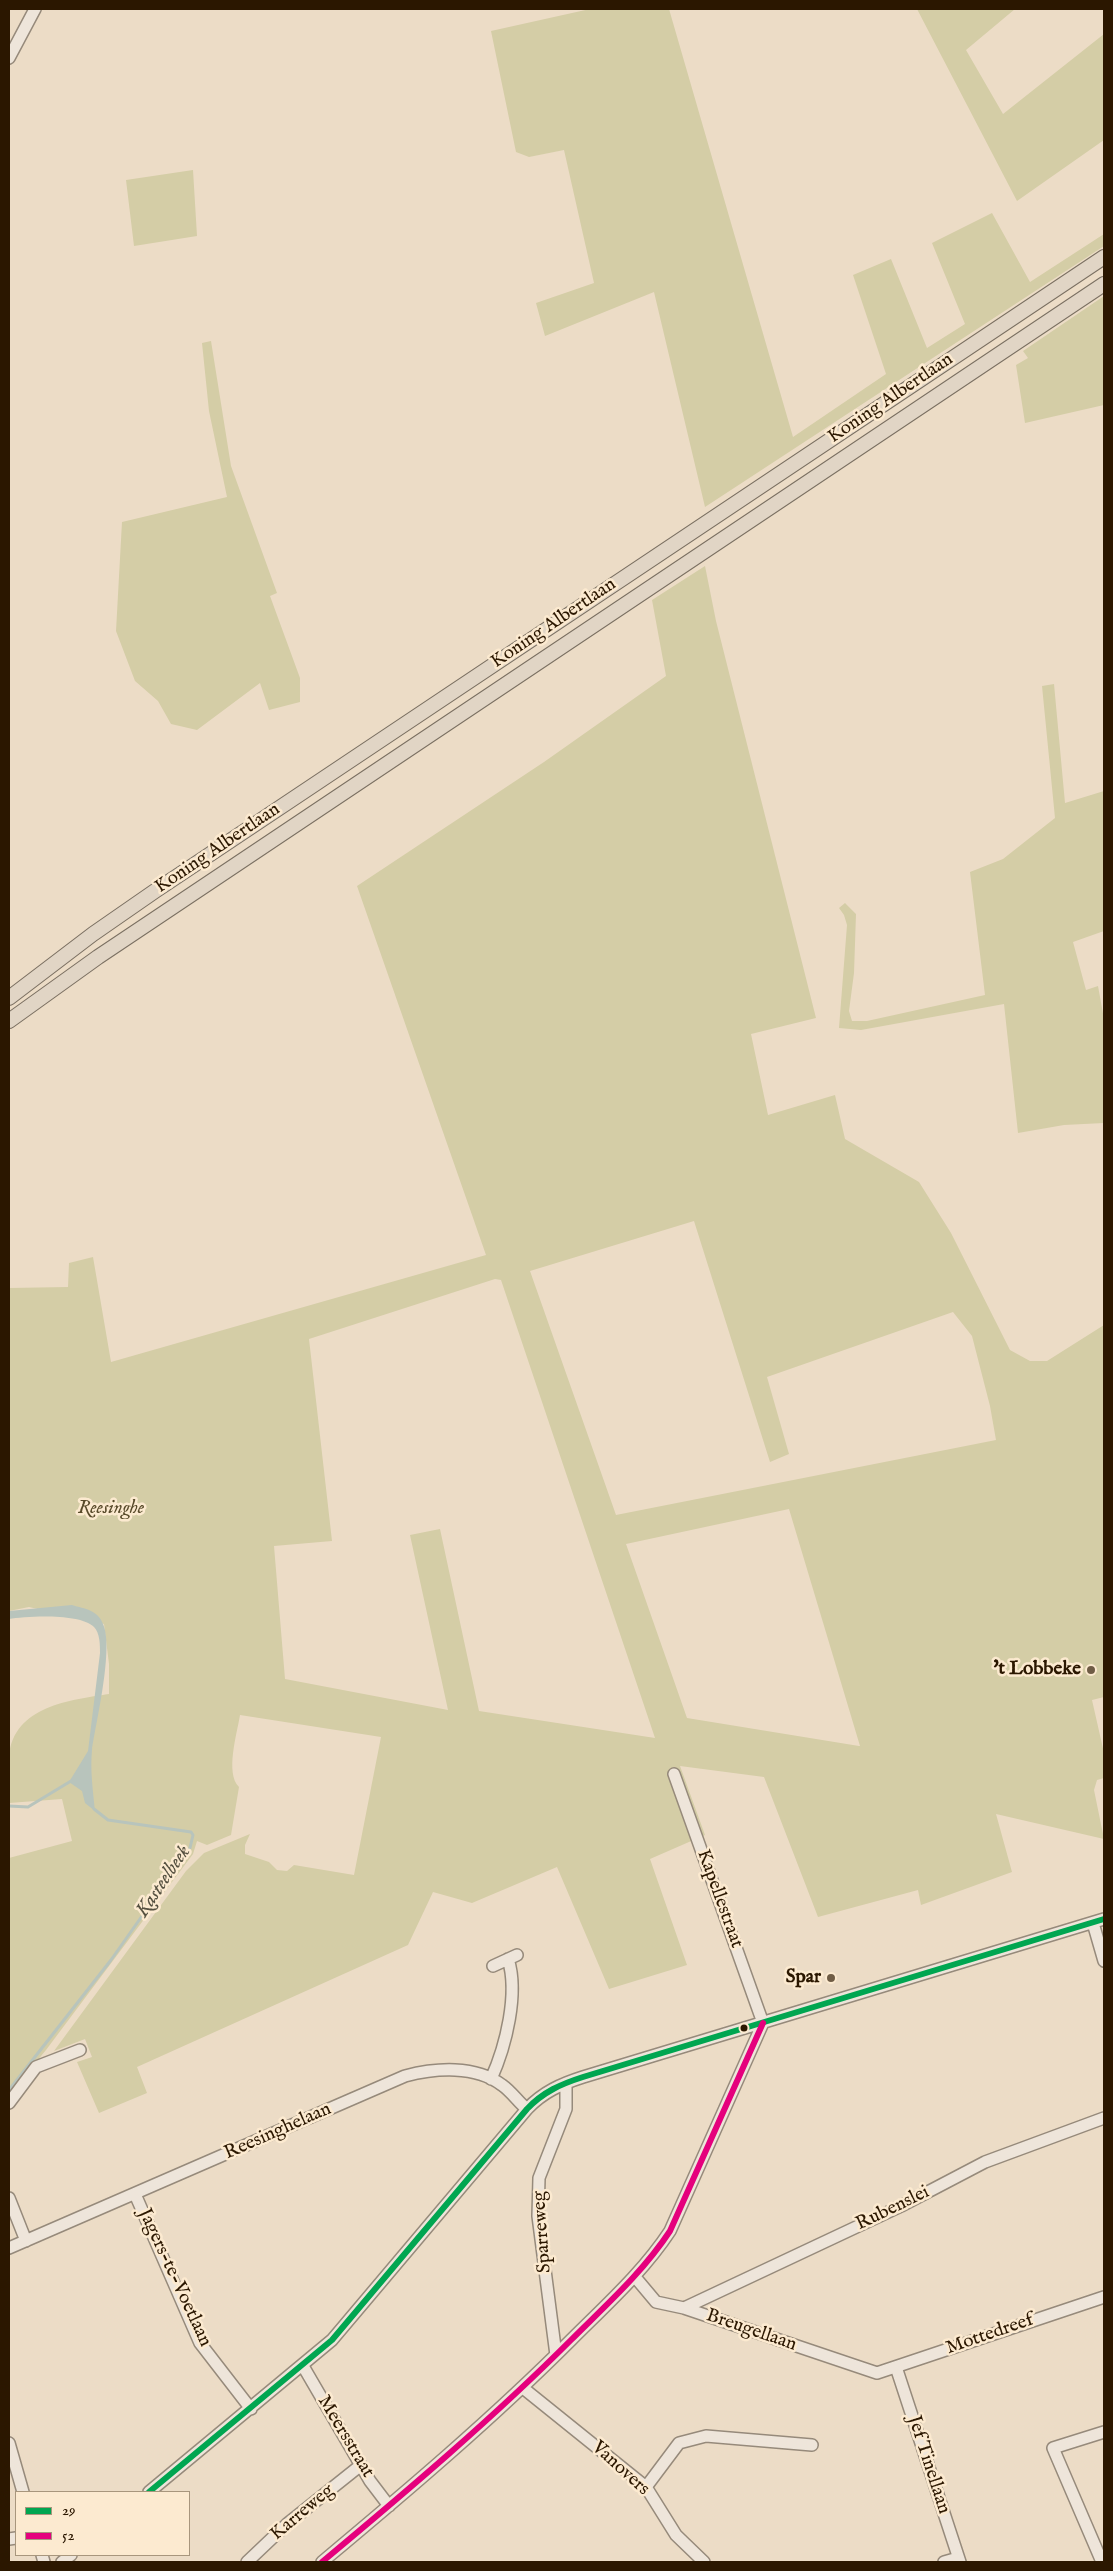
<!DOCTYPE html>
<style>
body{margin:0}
#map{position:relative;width:1113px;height:2571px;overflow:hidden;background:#ecdcc6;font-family:"IM FELL English",serif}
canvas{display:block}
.frame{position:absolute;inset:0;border:10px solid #2b1700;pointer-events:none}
.legend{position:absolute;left:15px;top:2491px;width:175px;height:65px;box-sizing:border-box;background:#fcead0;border:1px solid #a8967d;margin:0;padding:6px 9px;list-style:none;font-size:15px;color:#2b1700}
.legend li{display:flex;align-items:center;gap:10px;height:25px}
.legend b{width:25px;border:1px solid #a8967d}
</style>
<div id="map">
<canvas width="1113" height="2571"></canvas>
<div class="frame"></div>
<ul class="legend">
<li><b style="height:6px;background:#00a651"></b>29</li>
<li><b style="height:6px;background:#e5007d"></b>52</li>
</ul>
</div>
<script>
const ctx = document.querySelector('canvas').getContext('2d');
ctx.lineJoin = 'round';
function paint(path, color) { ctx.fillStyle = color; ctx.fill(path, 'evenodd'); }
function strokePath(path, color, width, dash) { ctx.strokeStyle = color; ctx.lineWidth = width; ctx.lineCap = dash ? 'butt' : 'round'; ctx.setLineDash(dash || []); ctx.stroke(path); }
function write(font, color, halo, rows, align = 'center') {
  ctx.font = font + ' "IM FELL English",serif'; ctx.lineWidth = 5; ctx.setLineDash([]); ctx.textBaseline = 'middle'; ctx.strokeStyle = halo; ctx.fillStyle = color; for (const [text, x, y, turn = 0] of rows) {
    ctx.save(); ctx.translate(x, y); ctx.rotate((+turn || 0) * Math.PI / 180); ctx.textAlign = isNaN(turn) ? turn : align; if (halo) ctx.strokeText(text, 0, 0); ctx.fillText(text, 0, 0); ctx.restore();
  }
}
const green = new Path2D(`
 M590 9H669L793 437 886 374 853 275 891 259 927 348 965 324 932 243 992 213 1030 282 1104 234V246L705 507 654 292 545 336 536 303 594 283 564 150 529 157 516 152 491 31Z
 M917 9H1015L966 50 1003 114 1104 34V140L1017 201Z
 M193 170 197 236 134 246 126 180Z
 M1104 296V405L1025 423 1016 365 1028 358 1023 351Z
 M211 341 231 466 277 593 270 596 300 678V702L269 710 260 683 197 730 171 724 158 701 135 681 116 631 122 522 227 497 209 411 202 343Z
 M705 566 716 621 816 1018 751 1034 768 1115 835 1095 845 1139 919 1182 951 1233 1010 1350 1030 1361H1047L1104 1325V1697L1092 1700 1104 1753V1778L1097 1780 1094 1790 1104 1839 996 1814 1012 1872 921 1905 918 1890 818 1917 764 1777 680 1766 705 1835 650 1859 687 1965 609 1989 557 1867 472 1903 433 1892 408 1945 137 2067 147 2093 99 2113 77 2062 92 2057 85 2039 54 2051 186 1871 204 1853 250 1834 245 1845V1854L269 1862 277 1870 287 1871 294 1865 354 1875 381 1737 240 1715C237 1734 225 1773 239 1787L231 1835 207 1845 197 1841 193 1854 46 2050 9 2095V1858L72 1841 62 1799 9 1803C9 1787 7 1771 9 1756 14 1706 70 1700 109 1694V1664L104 1624 29 1607 9 1611V1288L68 1287 69 1263 93 1257 111 1362 486 1255 357 886 544 762 666 676 652 600ZM694 1221 770 1462 789 1454 767 1377 953 1312 972 1336 990 1406 996 1440 616 1515 530 1271ZM495 1279 501 1280 655 1738 479 1711 440 1529 410 1535 448 1710 285 1679 274 1546 332 1541 309 1339ZM789 1509 860 1746H859L687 1718 626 1544Z
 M1054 684 1065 803 1104 791V931L1073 942 1086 990 1098 986 1104 1019V1123L1064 1125 1018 1133 1004 1004 861 1030 839 1028 847 925 844 915 839 908 845 903 856 914 854 973 849 1011 852 1021H867L985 995 970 872 1003 859 1055 818 1042 686Z`);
const water = new Path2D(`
 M72 1605C85 1609 98 1610 103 1624 114 1648 96 1722 92 1750 90 1770 93 1791 95 1811L85 1803 82 1791 69 1782 88 1751 100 1653C100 1645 100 1633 94 1627 80 1613 27 1616 9 1619V1611Z`);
const stream = new Path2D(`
 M9 1806 28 1807 71 1781
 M9 2090 111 1960 190 1848 193 1835 191 1832 108 1820 94 1809`);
const minor = new Path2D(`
 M9 58 35 9
 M674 1774 763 2023
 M1093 1923 1104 1961
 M493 1966 517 1955
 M491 2079C506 2046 519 1993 508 1959
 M9 2103 36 2067 80 2050
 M135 2194 200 2343 251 2409
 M9 2198 26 2241
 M9 2248 405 2076C436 2068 475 2065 502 2085 512 2092 518 2102 527 2109
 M635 2277 656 2302 684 2308 877 2373 1104 2297
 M684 2308 901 2206 985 2162 1104 2118
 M556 2355 538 2216 539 2178 566 2109V2083
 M303 2366 370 2481 389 2506
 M896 2367 960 2562
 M523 2388 646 2487 676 2535 704 2562
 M9 2443 23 2492
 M646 2487 679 2443 706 2436 812 2445
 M149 2492 332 2340 527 2109C543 2092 561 2084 583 2077L1104 1919
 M9 2539 16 2538
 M42 2555 44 2562
 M62 2562 71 2555
 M247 2562 287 2524 361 2465
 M322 2562C407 2491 492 2419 571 2340 606 2305 643 2272 670 2231L763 2023
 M944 2562 958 2558
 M1102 2562 1053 2448 1104 2432`);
const major = new Path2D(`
 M9 998 93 934 155 891 1104 257
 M9 1021 98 957 1104 284`);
const bus1 = new Path2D(`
 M149 2492 332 2340 527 2109C543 2092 561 2084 583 2077L1104 1919`);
const bus2 = new Path2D(`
 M322 2562C407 2491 492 2419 571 2340 606 2305 643 2272 670 2231L763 2023`);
const markers = [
 [1091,1670,5,"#6f5c45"],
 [831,1978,5,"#6f5c45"],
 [744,2028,4.5,"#2b1700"]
];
const streetNames = [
 ["Koning Albertlaan",891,399,-34],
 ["Koning Albertlaan",554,624,-34],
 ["Koning Albertlaan",218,849,-34],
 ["Kapellestraat",719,1899,70],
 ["Reesinghelaan",278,2132,-24],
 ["Rubenslei",893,2209,-26],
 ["Sparreweg",543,2232,-94],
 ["Jagers-te-Voetlaan",174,2278,65],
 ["Breugellaan",751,2331,19],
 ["Mottedreef",990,2335,-19],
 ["Meersstraat",345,2437,59],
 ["Jef Tinellaan",928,2465,72],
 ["Vanovers",620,2469,42],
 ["Karreweg",303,2513,-40]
];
const parkNames = [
 ["Reesinghe",111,1509]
];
const poiNames = [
 ["'t Lobbeke",1081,1670],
 ["Spar",821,1978]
];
const waterNames = [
 ["Kasteelbeek",164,1882,-56]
];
paint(green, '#d4cda6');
paint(water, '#b8c4bc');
strokePath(stream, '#b8c4bc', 3);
strokePath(minor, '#968a7b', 14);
strokePath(major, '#7a6f61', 16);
strokePath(minor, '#eee5da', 11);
strokePath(major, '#e1d5c5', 14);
strokePath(bus1, '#00a651', 6);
strokePath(bus2, '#e5007d', 6);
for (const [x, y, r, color] of markers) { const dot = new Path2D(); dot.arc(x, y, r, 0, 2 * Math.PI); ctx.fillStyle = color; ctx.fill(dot); strokePath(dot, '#fcead0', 2); }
write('19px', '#2b1700', '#fcead0', streetNames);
write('italic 19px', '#584a2a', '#fcead0', parkNames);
write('bold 19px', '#2b1700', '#fcead0', poiNames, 'right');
write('italic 20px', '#555040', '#fcead0', waterNames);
</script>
